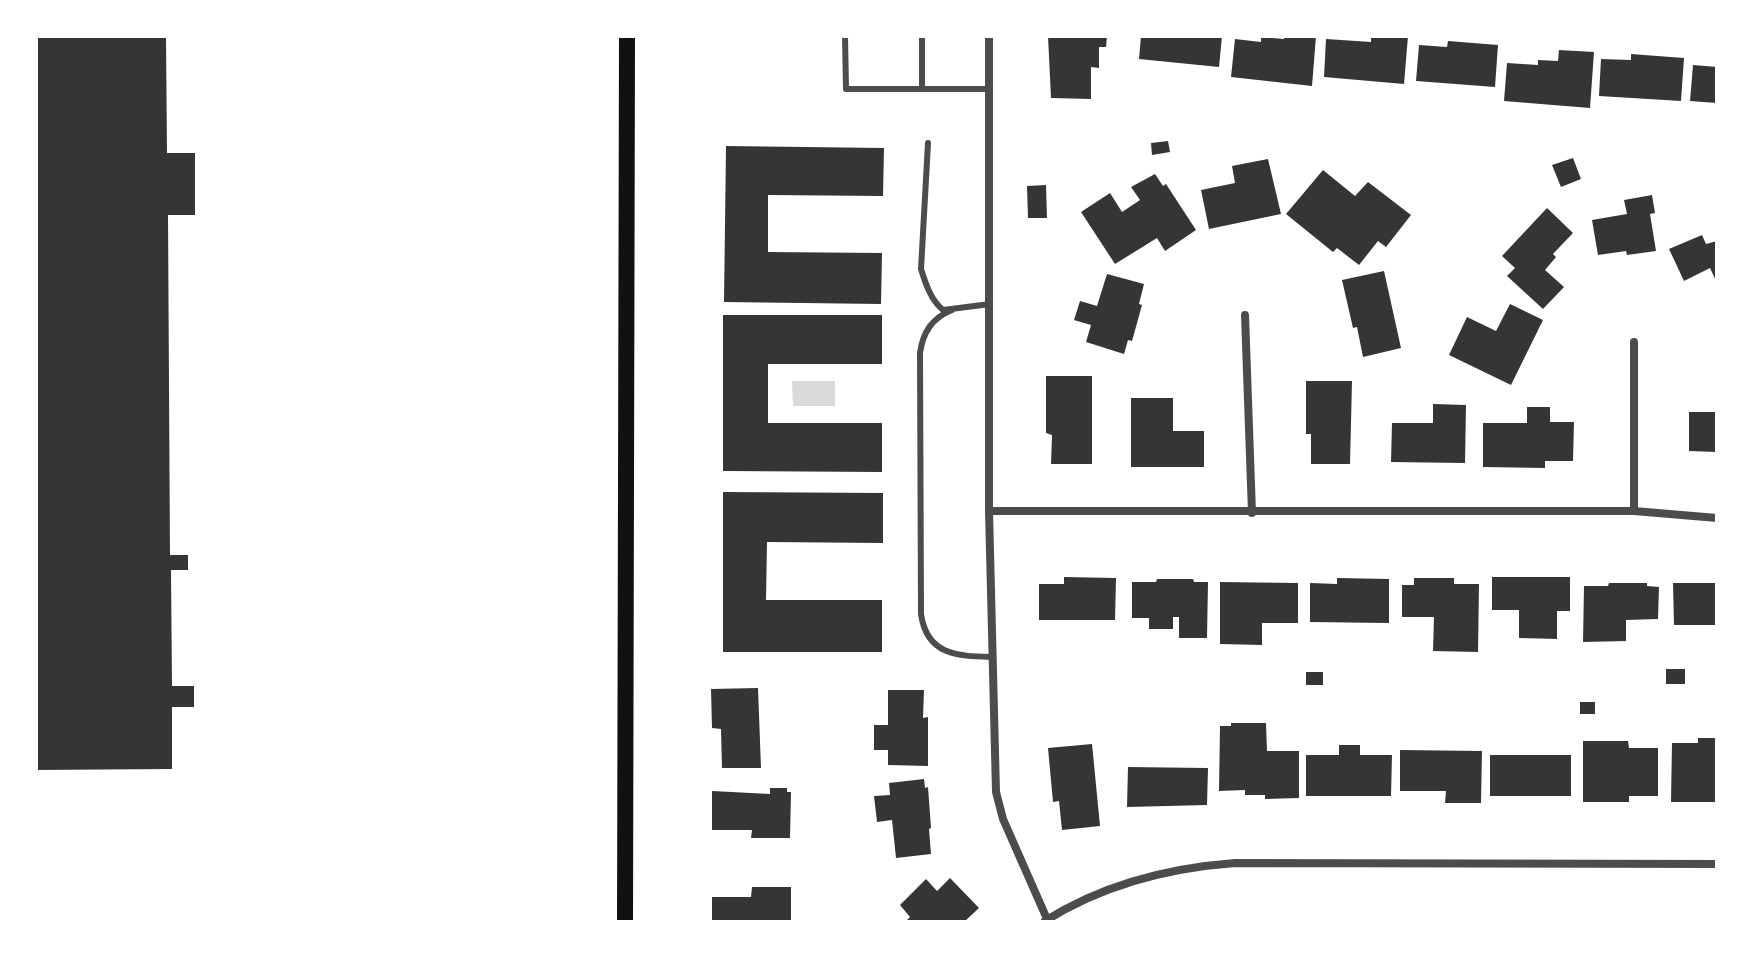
<!DOCTYPE html>
<style>
body{margin:0}
#map{position:relative;width:1753px;height:958px;overflow:hidden;background:#fff;font-family:"IBM Plex Sans",sans-serif}
canvas{display:block}
.frame{position:absolute;inset:0;border:38px solid #fff;pointer-events:none}
</style>
<div id="map">
<canvas width="1753" height="958"></canvas>
<div class="frame"></div>
</div>
<script>
const ctx = document.querySelector('canvas').getContext('2d');
ctx.lineJoin = 'round';
function paint(path, color) { ctx.fillStyle = color; ctx.fill(path, 'evenodd'); }
function strokePath(path, color, width, dash) { ctx.strokeStyle = color; ctx.lineWidth = width; ctx.lineCap = dash ? 'butt' : 'round'; ctx.setLineDash(dash || []); ctx.stroke(path); }
const water = new Path2D(`
 M792 381H835V406H793Z`);
const building = new Path2D(`
 M36 36H166L167 153H195V215H168L170 555H188V570H171L172 686H194V707H172V769L36 770Z
 M1048 36H1107L1106 47H1099V68L1091 67V99L1051 98Z
 M1141 36H1222L1219 67 1139 59Z
 M1284 36H1316L1312 86 1231 77 1235 39 1261 42V37L1284 39Z
 M1371 36H1408L1404 84 1324 77 1326 39 1371 42Z
 M1448 41 1498 45 1495 87 1416 81 1419 45 1447 47Z
 M1559 50 1594 52 1590 108 1504 101 1507 63 1538 65V60L1558 61Z
 M1631 54 1684 58 1681 101 1599 96 1601 59 1631 60Z
 M1693 65 1717 67V103L1690 101Z
 M1168 141 1170 152 1152 155 1151 143Z
 M726 146 884 148 883 196 768 195V252L882 253 881 304 724 302Z
 M1573 158 1581 179 1561 187 1552 165Z
 M1268 159 1281 214 1209 229 1201 190 1235 183 1232 166Z
 M1323 170 1355 196 1368 182 1411 215 1386 247 1378 241 1359 265 1337 248 1333 252 1286 214Z
 M1155 174 1163 186 1166 184 1196 230 1165 251 1157 238 1115 264 1081 212 1110 193 1122 212 1140 200 1131 187Z
 M1046 185 1047 218H1028L1027 186Z
 M1652 195 1655 213 1650 214 1656 251 1627 255 1626 251 1598 255 1592 220 1627 214 1624 200Z
 M1547 208 1573 233 1553 254 1556 257 1545 270 1564 287 1543 309 1507 276 1515 268 1502 256Z
 M1702 235 1706 244 1717 241V283L1710 268 1684 281 1669 249Z
 M1384 271 1401 348 1363 357 1357 327 1353 328 1342 280Z
 M1107 274 1144 284 1139 304 1142 305 1132 341 1128 340 1124 354 1086 342 1091 325 1074 320 1080 301 1097 306Z
 M1510 304 1543 320 1511 385 1449 355 1467 317 1496 331Z
 M723 315H882V364H768V423H882V472L723 471Z
 M1046 376H1092V464H1051L1052 435 1046 433Z
 M1306 381H1352L1350 464H1311V434H1306Z
 M1131 398H1173V431H1204V467H1131Z
 M1433 404 1466 405 1465 463 1391 462 1392 423H1433Z
 M1527 407H1550V422H1574L1573 461H1545V468L1483 467V423H1527Z
 M1689 412H1717V452L1689 451Z
 M723 492 883 493V543L767 542 766 600H882V652H723Z
 M1064 577 1116 578 1115 620H1039V584H1064Z
 M1492 577H1570V611H1557V639L1519 638V610H1492Z
 M1337 578 1389 579V623L1310 622V583L1337 584Z
 M1414 578H1454V584H1479L1478 652 1433 651 1434 617H1402V585H1414Z
 M1157 579H1193L1194 582H1208L1207 638H1179V617H1173V629H1149V618H1132V582H1156Z
 M1220 582 1298 583V623H1262V645L1220 644Z
 M1609 583H1647V586L1659 587 1658 619 1626 620V641L1583 642 1584 586H1608Z
 M1673 583H1717V625H1674Z
 M1666 669H1685V684H1666Z
 M1306 672H1323V685H1306Z
 M758 688 761 768H722L721 729 712 728 711 689Z
 M888 690H924L923 718 928 717V766L888 765V750H874V725H888Z
 M1580 702H1595V714H1580Z
 M1231 723H1266L1267 751H1299V798L1265 799V795H1245V790L1219 791 1220 726H1231Z
 M1698 738H1717V802H1671L1672 743H1698Z
 M1583 741H1628L1629 748H1658V796H1629V802H1583Z
 M1092 744 1100 826 1062 830 1059 801 1053 802 1048 748Z
 M1339 745H1360V755H1392L1391 796H1306V755H1339Z
 M1400 750 1482 751 1481 803H1445L1446 791H1400Z
 M1490 755H1571V796H1490Z
 M1128 767 1208 768 1207 805 1127 807Z
 M924 779 925 788 928 787 931 828 929 829 931 854 896 858 892 820 877 822 874 796 890 795 889 783Z
 M770 788H787V792H791L790 838H751L752 830H712V791L770 794Z
 M950 878 979 908 964 922H905L910 917 900 905 926 879 937 891Z
 M752 887H791V922H712V897H751Z`);
const service = new Path2D(`
 M845 36 846 89H989
 M922 36V89
 M928 143 921 269C926 285 931 300 943 310L990 304
 M952 310C932 318 923 332 920 353L921 614C927 656 958 656 993 657`);
const minor = new Path2D(`
 M989 36V511L996 792 1003 819 1047 919
 M1245 315 1252 513
 M1634 342V511
 M989 511H1634L1717 518
 M1045 921C1102 885 1168 868 1235 863L1717 864`);
const secondary = new Path2D(`
 M625 922 627 36`);
paint(water, '#d9d9d9');
paint(building, '#353535');
strokePath(service, '#4c4c4c', 6);
strokePath(minor, '#4c4c4c', 8);
strokePath(secondary, '#111', 16);
</script>
